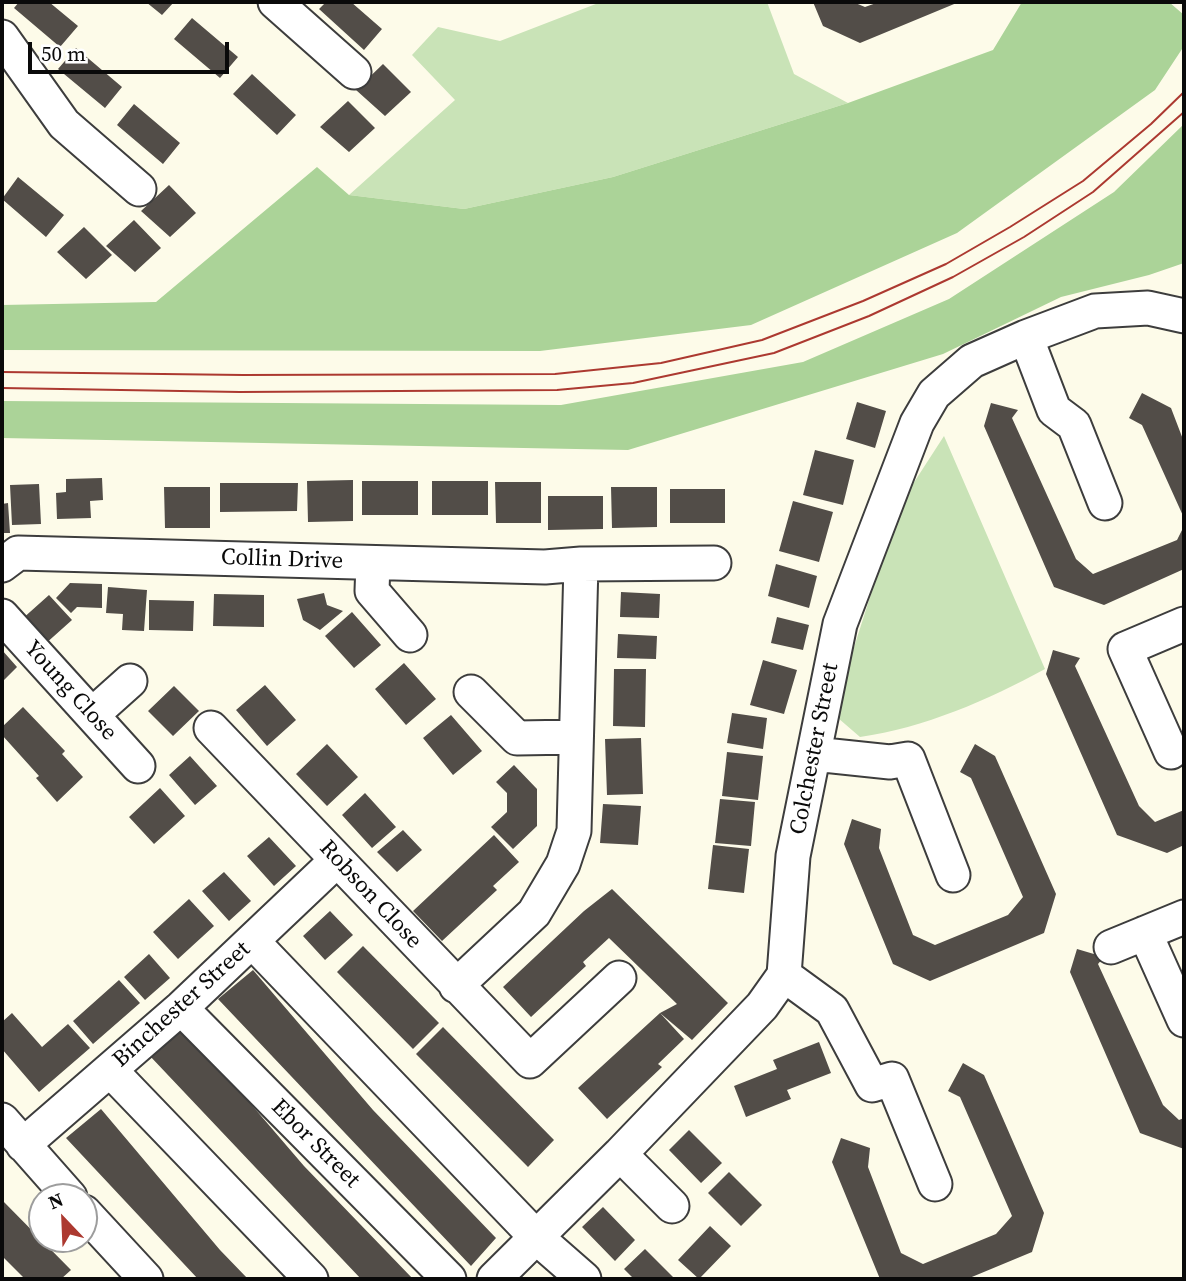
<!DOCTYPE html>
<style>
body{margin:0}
#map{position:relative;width:1186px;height:1281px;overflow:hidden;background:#fdfbe9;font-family:"Source Serif 4",serif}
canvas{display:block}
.frame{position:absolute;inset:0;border:4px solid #0a0a0a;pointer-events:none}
.north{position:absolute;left:28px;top:1183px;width:70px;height:70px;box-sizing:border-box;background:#fff;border:2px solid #9d9d9d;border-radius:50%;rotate:337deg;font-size:19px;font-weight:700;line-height:28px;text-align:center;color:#0a0a0a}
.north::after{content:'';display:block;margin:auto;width:24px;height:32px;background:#ac3930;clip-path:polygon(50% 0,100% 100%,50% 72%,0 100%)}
.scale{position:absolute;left:28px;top:42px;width:201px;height:32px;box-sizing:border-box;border:4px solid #0a0a0a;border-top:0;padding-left:9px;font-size:21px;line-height:24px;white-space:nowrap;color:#0a0a0a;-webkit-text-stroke:5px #fff;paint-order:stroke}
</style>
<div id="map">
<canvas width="1186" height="1281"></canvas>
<div class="frame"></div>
<div class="north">N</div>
<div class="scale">50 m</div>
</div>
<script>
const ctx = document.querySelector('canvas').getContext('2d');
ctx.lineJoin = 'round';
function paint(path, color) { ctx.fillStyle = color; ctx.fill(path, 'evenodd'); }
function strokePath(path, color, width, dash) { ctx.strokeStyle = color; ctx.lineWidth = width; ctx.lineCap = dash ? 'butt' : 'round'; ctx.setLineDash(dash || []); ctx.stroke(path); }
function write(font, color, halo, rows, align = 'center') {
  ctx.font = font + ' "Source Serif 4",serif'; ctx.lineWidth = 7; ctx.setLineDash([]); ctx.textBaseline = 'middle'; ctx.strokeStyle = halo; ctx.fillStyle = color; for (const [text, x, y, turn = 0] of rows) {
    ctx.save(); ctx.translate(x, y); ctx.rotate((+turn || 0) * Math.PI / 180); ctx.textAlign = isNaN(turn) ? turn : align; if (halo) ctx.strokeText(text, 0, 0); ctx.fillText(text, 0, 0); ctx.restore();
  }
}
const green = new Path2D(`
 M601 2H767L794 74 848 103 613 177 464 209 349 195 455 100 412 55 438 27 500 41Z
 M944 436 1045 669C988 700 924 728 860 737L838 718 849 663 878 572 911 487Z`);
const forest = new Path2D(`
 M1022 2H1169L1184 15V46L1155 90 957 233 751 325 540 351 2 350V305L156 302 317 167 349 195 464 209 613 177 848 103 993 50Z
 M1184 124V263L1149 275 1061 297 943 354 628 450 2 438V401L561 405 803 362 949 299 1114 192Z`);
const building = new Path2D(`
 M19 2H49L78 26 60 47 14 8Z
 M146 2H174L162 15Z
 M326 2H351L382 29 364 50 319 9Z
 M813 2H853L865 7 879 2H959L860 43 823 26Z
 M192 18 238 57 220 78 174 39Z
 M76 48 122 87 105 108 58 69Z
 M383 64 411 92 385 116 356 90Z
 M252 74 296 115 277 135 233 94Z
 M348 101 375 128 349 152 320 127Z
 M134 104 180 143 163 164 117 125Z
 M18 177 64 215 46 237 2 199Z
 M169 185 196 213 170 237 141 211Z
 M134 220 161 248 135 272 106 246Z
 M84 227 112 255 86 279 57 252Z
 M1142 393 1171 408 1184 442V518L1142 425 1129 418Z
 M857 402 886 411 875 448 846 439Z
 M991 403 1018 410 1012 418 1076 559 1093 574 1177 540 1184 526V569L1104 605 1054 587 984 426Z
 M815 450 854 460 843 505 803 495Z
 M102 478 103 500 90 501 91 518 57 519 56 493 66 492V479Z
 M353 480V521L308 522 307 481Z
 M362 481H418V515H362Z
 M432 481H488V515H432Z
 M495 482H541V523H496Z
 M220 483H298L297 511 220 512Z
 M39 484 41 524 12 525 10 485Z
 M164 487H210V528H165Z
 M611 487H657V527L612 528Z
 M670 489H725V523H670Z
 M548 496H603V529L548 530Z
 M793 501 833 512 819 562 779 551Z
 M8 503 10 533H2V504Z
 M776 564 817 576 809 608 768 596Z
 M70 583 102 584V608L77 607 71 613 56 598Z
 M108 587 147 590 144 631 122 630 123 614 106 613Z
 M621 592 660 594 659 618 620 617Z
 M324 593 327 605 343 611 320 630 303 620 297 599Z
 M214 594 264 595V627L213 626Z
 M49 595 72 620 44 645 21 620Z
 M149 600 194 601 193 631 149 630Z
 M352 612 381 645 354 668 325 636Z
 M777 617 809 625 803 650 771 643Z
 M618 634 657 636 656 659 617 658Z
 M2 650 17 667 2 682Z
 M1053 650 1080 658 1075 666 1139 806 1155 822 1184 810V845L1167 853 1117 835 1046 674Z
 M763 660 797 670 784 714 750 705Z
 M404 663 436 699 406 725 375 689Z
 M614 669H646L645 727 613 726Z
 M265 685 296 720 267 746 236 710Z
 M174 686 199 711 173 736 148 711Z
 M23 707 65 751 62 754 83 777 57 802 36 778 39 776 2 735V727Z
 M732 713 767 718 763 749 727 743Z
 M451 715 482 751 453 775 423 738Z
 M641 738 643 794 607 795 605 739Z
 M327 744 358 777 327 806 296 774Z
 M975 744 995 756 1056 894 1044 933 930 981 893 964 844 844 852 819 881 829 879 848 913 935 935 945 1008 915 1023 897 971 778 960 772Z
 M727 752 763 756 758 800 722 796Z
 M190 756 217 786 195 805 169 775Z
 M514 765 537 789V826L513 849 491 827 507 812V793L496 782Z
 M160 788 185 816 154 844 129 817Z
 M365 793 396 827 372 848 342 815Z
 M720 799 755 802 751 846 715 843Z
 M603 804 641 806 638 845 600 843Z
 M403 830 422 850 397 872 377 852Z
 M494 835 519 862 493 886 497 890 442 941 413 911Z
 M269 837 296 866 274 886 247 856Z
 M713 845 749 849 744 893 708 889Z
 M224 872 251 901 229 921 202 891Z
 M612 889 728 1003 692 1040 660 1013 677 1004 609 938 583 962 586 966 531 1017 503 987 584 911Z
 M189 899 214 926 178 959 153 932Z
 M330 911 353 935 325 960 303 936Z
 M363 946 439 1023 413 1049 337 972Z
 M1077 949 1104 957 1098 964 1163 1105 1179 1120 1184 1118V1149L1140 1133 1070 972Z
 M149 954 170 978 145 1000 124 977Z
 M253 970 373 1110 496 1238 471 1266 218 999Z
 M119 980 140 1003 93 1044 73 1021Z
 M12 1013 42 1047 68 1024 90 1048 39 1092 2 1049V1022Z
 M660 1013 684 1039 658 1064 662 1067 607 1119 578 1088Z
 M184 1026 304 1166 413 1279H361L149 1055Z
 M443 1027 554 1140 528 1167 416 1054Z
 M819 1042 831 1073 787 1090 791 1099 746 1117 734 1086 777 1069 773 1060Z
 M963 1063 984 1075 1044 1213 1032 1252 967 1279H880L832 1162 841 1138 870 1148 868 1167 901 1253 923 1264 996 1234 1012 1216 960 1097 948 1091Z
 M101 1109 220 1250 248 1279H198L66 1138Z
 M689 1130 722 1163 701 1183 669 1150Z
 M729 1172 762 1205 741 1226 708 1193Z
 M2 1200 71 1270 61 1279H25L2 1256Z
 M603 1207 635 1240 615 1261 582 1227Z
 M710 1226 731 1246 699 1279 678 1260Z
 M645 1249 675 1279H634L624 1269Z`);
const minor = new Path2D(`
 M275 2 354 72
 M2 37 64 124 139 189
 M1026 337 1054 410 1074 425 1105 503
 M373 563 372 591 410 635
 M581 564 714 563
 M2 565 18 553 545 567 581 564 574 831 563 864 534 913 456 986
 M2 616 138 766
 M471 692 517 738 576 737
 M92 715 130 681
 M211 728 530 1061 619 978
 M1171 752 1125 649 1184 624
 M814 754 890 762 908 759 953 875
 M1145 933 1184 1020
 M252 941 536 1237 584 1279
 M1111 947 1184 917
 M784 975 832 1010 872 1085 892 1079 935 1184
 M181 1008 449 1279
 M110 1070 311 1279
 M2 1120 70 1197
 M23 1145 181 1008 337 860
 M620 1154 672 1206
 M84 1212 146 1279
 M494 1279 620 1154 762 1006 784 975 793 856 840 624 917 423 934 394 972 361 1026 337 1095 311 1148 308 1184 316`);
const tram = new Path2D(`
 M2 372 243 375 555 374 661 363 762 340 863 301 946 264 1010 227 1083 181 1151 124 1184 92
 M2 388 240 392 557 390 633 383 774 353 869 316 953 277 1024 237 1093 192 1184 112`);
const streetNames = [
 ["Collin Drive",282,560,2],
 ["Young Close",70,691,48],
 ["Colchester Street",815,749,-79],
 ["Robson Close",370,895,47],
 ["Binchester Street",182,1005,-42],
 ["Ebor Street",315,1144,45]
];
paint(green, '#c9e3b7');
paint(forest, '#abd398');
paint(building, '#524d48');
strokePath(minor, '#3d3d3d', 37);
strokePath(minor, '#fff', 33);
strokePath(tram, '#ac3930', 2);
write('23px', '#0a0a0a', '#fff', streetNames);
</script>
